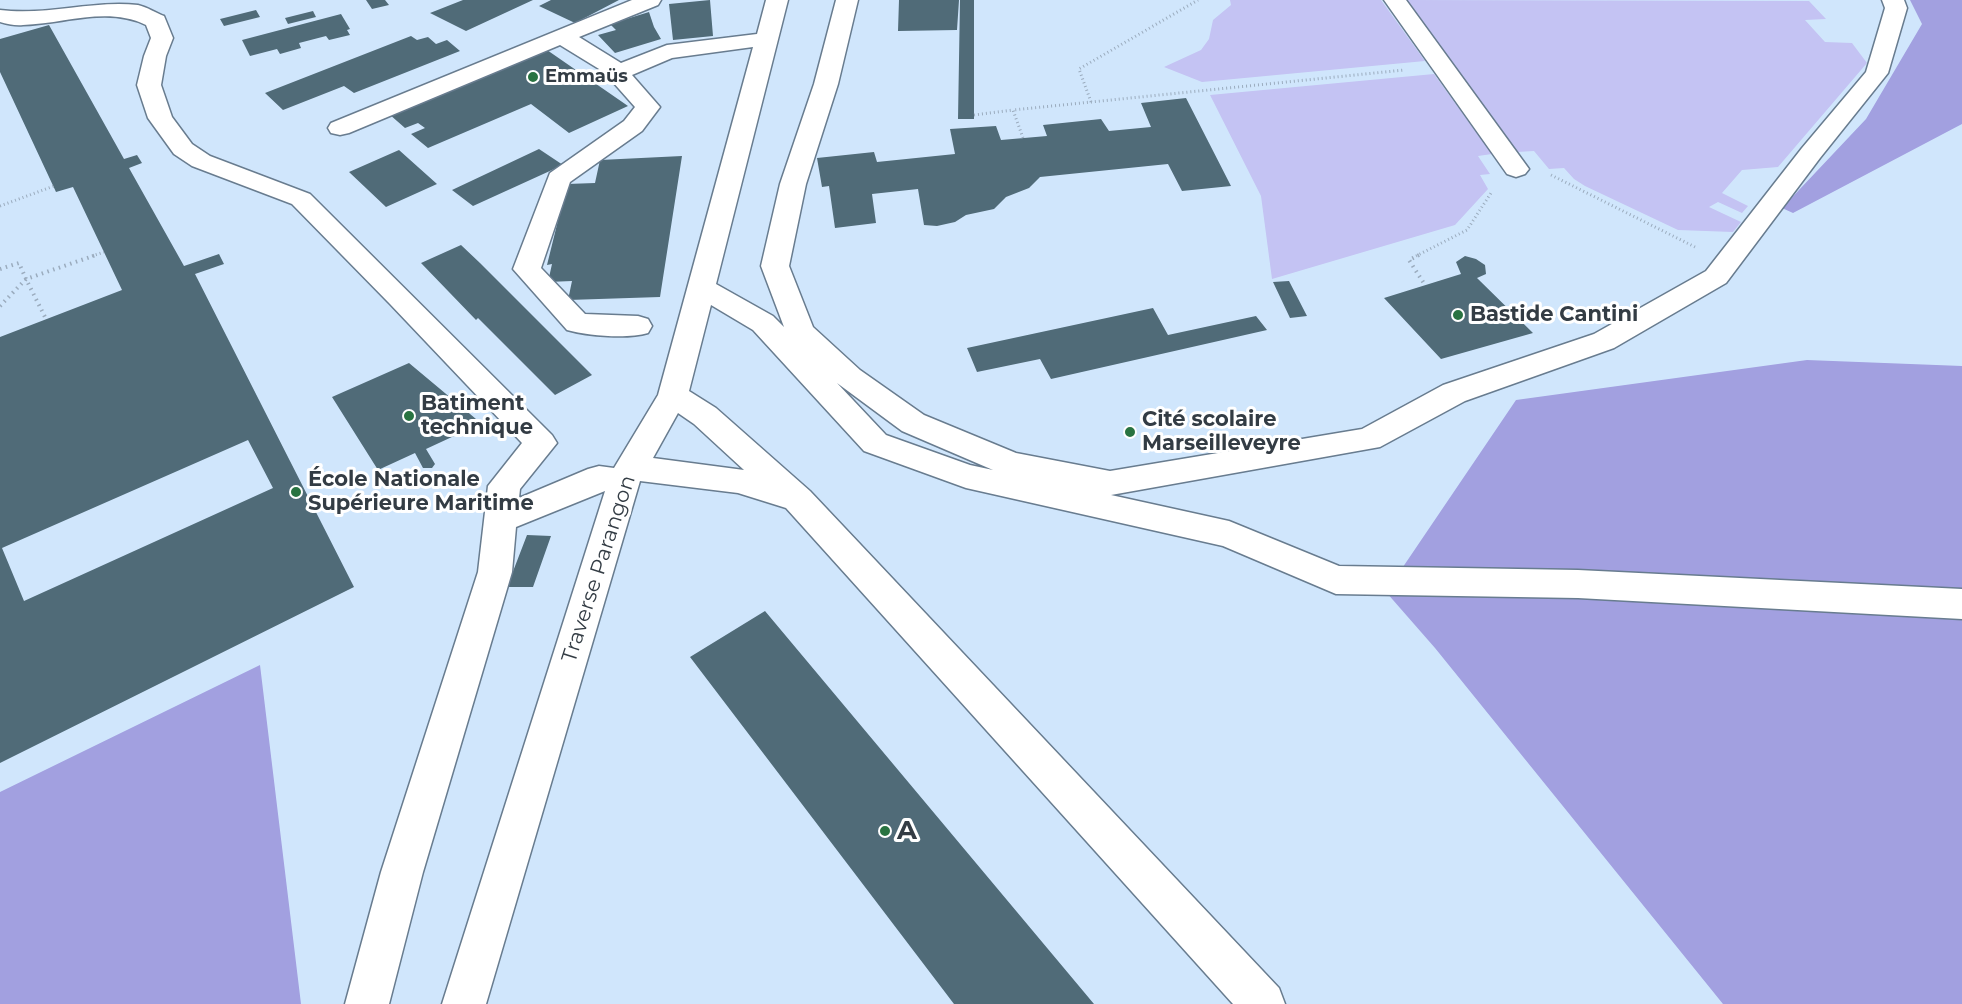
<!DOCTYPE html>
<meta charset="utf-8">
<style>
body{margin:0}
canvas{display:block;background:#d0e6fc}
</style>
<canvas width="1962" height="1004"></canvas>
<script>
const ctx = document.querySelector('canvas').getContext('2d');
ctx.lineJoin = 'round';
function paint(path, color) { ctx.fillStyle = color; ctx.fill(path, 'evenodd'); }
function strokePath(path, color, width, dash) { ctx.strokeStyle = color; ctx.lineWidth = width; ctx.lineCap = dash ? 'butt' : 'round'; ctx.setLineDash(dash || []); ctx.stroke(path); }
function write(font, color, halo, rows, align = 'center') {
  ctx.font = font + ' Montserrat,sans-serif'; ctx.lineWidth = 6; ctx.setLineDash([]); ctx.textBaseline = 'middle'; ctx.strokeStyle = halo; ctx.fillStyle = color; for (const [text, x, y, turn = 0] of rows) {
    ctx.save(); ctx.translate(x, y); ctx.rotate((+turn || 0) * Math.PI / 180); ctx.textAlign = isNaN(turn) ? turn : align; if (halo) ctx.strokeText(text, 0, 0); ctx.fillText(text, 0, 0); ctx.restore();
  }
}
const green = new Path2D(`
 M1230 0H1381L1425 61 1202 82 1164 67 1201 50 1209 39 1213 20 1231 5Z
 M1405 0 1809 1 1826 19 1805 20 1825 42 1852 43 1867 63 1778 167 1742 170 1722 193 1748 206 1742 213 1718 202 1709 207 1741 222 1733 232 1678 230 1585 186 1574 179 1564 168 1549 169 1534 151 1517 152Z
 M1434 74 1492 154 1478 156 1490 174 1480 175 1488 189 1455 225 1272 279 1261 196 1210 95Z`);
const forest = new Path2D(`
 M1910 0H1962V124L1793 213 1782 208 1866 119 1922 24Z
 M1807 360 1962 366V1004H1723L1435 648 1386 592 1516 400Z
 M260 665 301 1004H0V792Z`);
const building = new Path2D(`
 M366 0H385L389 5 372 9Z
 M463 0H533L466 31 430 13Z
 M551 0H619L575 23 539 6Z
 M710 0 713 36 673 40 669 4Z
 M899 0H959L957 30 898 31Z
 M960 0H974V119H958Z
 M256 10 260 17 224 26 220 19Z
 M313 11 316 17 288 24 285 18Z
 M649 12 654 27 661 39 615 53 598 35 616 30 610 24Z
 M341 14 350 29 347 30 350 35 329 40 326 36 299 43 301 48 280 54 277 49 250 56 242 40Z
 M49 25 124 159 137 155 142 163 129 168 184 266 219 254 224 264 195 274 354 587 0 763V337L122 290 73 187 56 192 0 72V39ZM248 440 273 488 24 601 2 548Z
 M411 36 417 40 428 37 436 44 447 40 460 51 354 93 344 86 283 110 265 93Z
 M547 50 628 106 569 133 531 104 428 148 411 134 425 128 418 123 405 128 389 114Z
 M1186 98 1231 186 1182 191 1168 164 1040 177 1029 188 1006 197 994 209 966 215 955 222 937 226 924 225 918 189 872 194 876 223 835 228 829 186 822 187 817 158 874 152 877 162 955 154 950 129 996 126 1001 140 1047 136 1043 125 1101 119 1109 131 1151 127 1141 103Z
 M539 149 563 165 473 206 452 190Z
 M399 150 437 184 386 207 349 172Z
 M682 156 660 297 568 300 572 281 548 282 552 264 547 265 567 184 595 183 600 160Z
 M461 245 480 263 592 375 555 395 478 318 476 320 421 263Z
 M1465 256 1476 259 1485 265 1486 274 1477 278 1533 333 1441 359 1384 298 1461 274 1456 262Z
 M1289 281 1307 316 1290 318 1273 282Z
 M1153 308 1168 335 1256 316 1267 330 1051 379 1040 359 977 372 967 348Z
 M409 363 476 419 474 425 467 430 426 449 435 464 432 468H423L415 453 378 470 332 397Z
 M527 535 551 536 533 587H507Z
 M765 611 1094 1004H954L690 657Z`);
const pathFar1 = new Path2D(`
 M1091 102 1079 69 1198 0
 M974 115 1013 110
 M1023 138 1013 110 1404 70
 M1551 175 1695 247
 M0 206 54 186
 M92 256 104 252
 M1416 256 1467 230 1491 193`);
const path = new Path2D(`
 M1419 255 1409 260 1425 285
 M0 269 19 263 26 279 96 255
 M0 306 26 279 46 319`);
const minor = new Path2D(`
 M632 0H661L658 5 579 37 621 63 667 45 757 34 766 0H788L716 284 773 316 784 327 761 266 780 184 814 84 836 0H858L838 84 806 184 789 266 813 327 860 370 924 415 1016 453 1110 471 1362 429 1443 385 1594 334 1706 271 1802 148 1866 72 1885 8 1882 0H1904L1907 8 1888 73 1820 158 1726 283 1614 348 1465 401 1380 447 1111 495 1229 521 1339 566 1578 570 1962 589V619L1578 598 1336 594 1223 546 966 488 864 451 753 330 711 305 689 391 716 408 810 491 1279 988 1285 1004H1233L786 508 738 493 640 481 486 1004H442L605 491 516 527 512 572 423 872 389 1004H345L381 872 478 572 488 486 522 443 390 304 292 204 192 166 174 154 148 118 137 85 144 56 151 38 146 25C107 6 64 24 23 25 16 26 7 24 0 22V10C46 16 93 0 138 5 147 7 156 13 164 16L173 38 166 56 161 85 172 117 192 144 210 156 310 194 552 435 557 443 520 489 519 498 588 469 599 466 614 468 658 395 753 47 672 58 632 75 660 107 642 131 570 182 541 268 585 314 638 316 648 319 652 326 648 333C628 339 588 336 567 330L513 269 550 173 624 121 635 107 604 72 560 45 349 133 340 135 331 133 328 128 331 123ZM837 383 902 431 993 470 970 465 886 435ZM678 413 694 424 744 470 653 458Z
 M1384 0H1406L1529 169 1525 174 1516 177 1507 174Z`);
const markers = [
 [533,77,6,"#297341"],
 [1458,315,6,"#297341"],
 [409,416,6,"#297341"],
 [1130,432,6,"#297341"],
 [296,492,6,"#297341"],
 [885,831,6,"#297341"]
];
const farPoinames = [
 ["Emmaüs",545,77]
];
const poiNames = [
 ["Bastide Cantini",1470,315],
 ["Batiment",421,404],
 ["technique",421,428],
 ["Cité scolaire",1142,420],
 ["Marseilleveyre",1142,444],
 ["École Nationale",308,480],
 ["Supérieure Maritime",308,504]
];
const streetNames = [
 ["Traverse Parangon",599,569,-72]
];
const nearPoinames = [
 ["A",897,831]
];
paint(green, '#c4c3f3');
paint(forest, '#a2a0e0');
paint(building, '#506b78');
strokePath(minor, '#687c8f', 3);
strokePath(pathFar1, '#9bacbe', 3, [1, 3]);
strokePath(path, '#9bacbe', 4, [1.5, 4.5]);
paint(minor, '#fff');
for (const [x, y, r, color] of markers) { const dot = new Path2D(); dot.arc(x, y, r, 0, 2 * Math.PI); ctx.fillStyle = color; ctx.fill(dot); strokePath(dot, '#fff', 2); }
write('bold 18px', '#333c44', '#fff', farPoinames, 'left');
write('bold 21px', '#333c44', '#fff', poiNames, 'left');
write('21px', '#333c44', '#fff', streetNames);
write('bold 26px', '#333c44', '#fff', nearPoinames, 'left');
</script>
